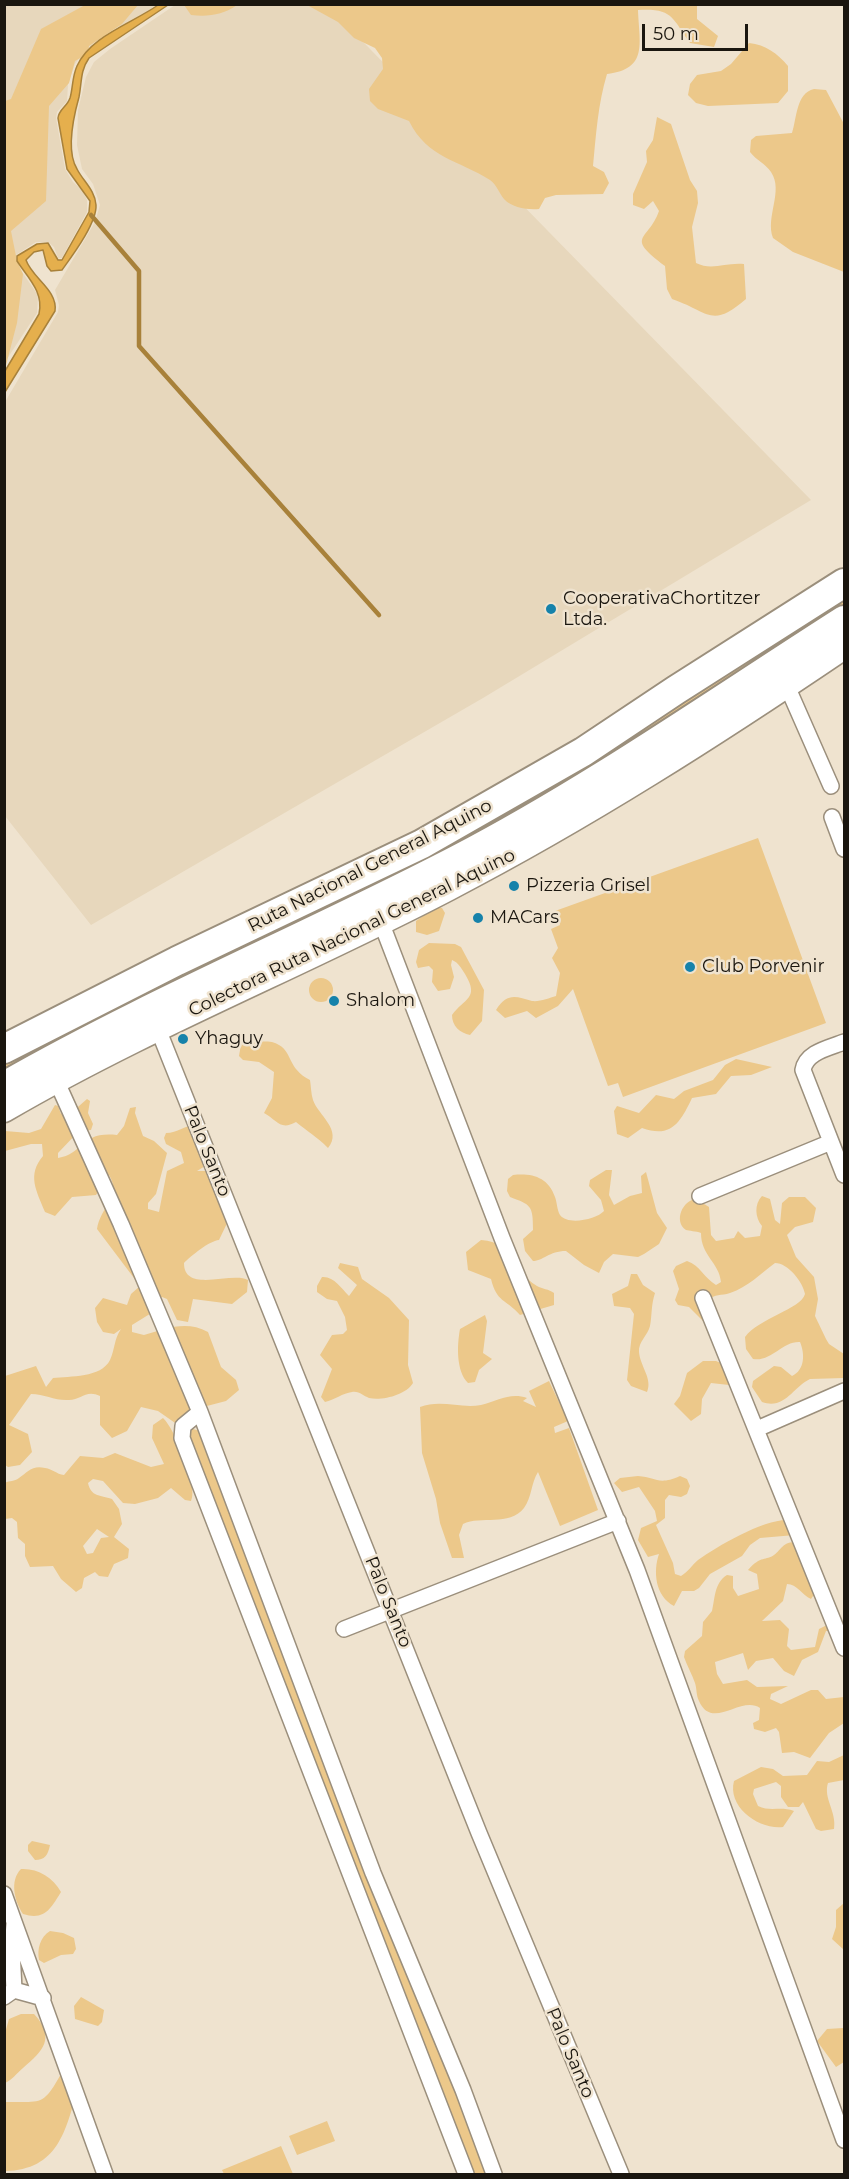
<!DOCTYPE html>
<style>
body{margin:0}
#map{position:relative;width:849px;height:2179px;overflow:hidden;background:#efe3cf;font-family:Montserrat,sans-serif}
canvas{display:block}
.frame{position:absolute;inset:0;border:6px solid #1a160f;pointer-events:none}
.scale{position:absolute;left:642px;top:24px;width:106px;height:27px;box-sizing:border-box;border:3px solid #1a160f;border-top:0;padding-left:8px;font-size:18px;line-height:21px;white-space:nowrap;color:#1a160f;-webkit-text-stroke:4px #efe3cf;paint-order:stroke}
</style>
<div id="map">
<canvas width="849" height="2179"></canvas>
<div class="frame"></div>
<div class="scale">50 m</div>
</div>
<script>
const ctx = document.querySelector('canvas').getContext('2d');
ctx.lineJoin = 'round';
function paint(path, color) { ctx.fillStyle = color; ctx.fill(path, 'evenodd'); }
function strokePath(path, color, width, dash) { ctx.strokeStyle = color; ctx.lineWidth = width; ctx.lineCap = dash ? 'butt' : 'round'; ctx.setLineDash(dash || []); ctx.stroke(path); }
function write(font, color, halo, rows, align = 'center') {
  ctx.font = font + ' Montserrat,sans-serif'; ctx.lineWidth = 5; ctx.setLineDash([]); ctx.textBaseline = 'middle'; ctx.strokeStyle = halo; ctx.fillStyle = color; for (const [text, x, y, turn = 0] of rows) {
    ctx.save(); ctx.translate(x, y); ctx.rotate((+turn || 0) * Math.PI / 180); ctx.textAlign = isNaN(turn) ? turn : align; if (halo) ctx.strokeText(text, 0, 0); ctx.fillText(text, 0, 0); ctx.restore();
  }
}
const built = new Path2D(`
 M5 5H156L137 19 111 30 85 50 75 64 68 84 67 101 57 112 56 118 65 169 73 182 82 190 87 200V212L62 258H58L54 247 48 242H36L16 255 15 262 38 295 37 313 5 362Z
 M175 5H327L811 500 483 698 91 925 5 816V402L58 312 59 305 55 290 95 222 100 205 93 184 82 169 77 145 78 110 86 77 94 62 110 49Z`);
const green = new Path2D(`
 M85 5H138L122 24 89 46 88 54 75 61 69 83 49 106 46 201 11 231 17 261 23 274 17 323 5 369V101L11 99 41 29Z
 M184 5V4L237 5C223 15 208 17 191 15Z
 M307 5H697V19L718 36 714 47 690 43C672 18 673 8 638 10 639 43 649 69 607 74 598 104 596 134 593 166L604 172 609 183 603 194 556 195 545 198 539 209C528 210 512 208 504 199 499 193 497 185 490 180 459 160 428 159 409 121L378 109 370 101 369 89 383 69 382 58 375 48 354 38 338 22Z
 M749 43C766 45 777 53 788 66V91L778 103 708 106 696 103 688 95 690 84 697 75 721 71 731 64Z
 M814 89 826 90 844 124V272L793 252 773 238C765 217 784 191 771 172 766 164 756 160 750 152L751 140 756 136 792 133C797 118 796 93 814 89Z
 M657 117 671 124 690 180 697 191 698 203 692 227 696 263C712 271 726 262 744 264L746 299C711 329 710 312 672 299L667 289 665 266C624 235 648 242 659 211L653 201 644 209 633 205V194L647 162 646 151 653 140Z
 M844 594V611L520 815 5 1076V1059Z
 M758 838 826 1023 623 1097 618 1083 608 1086 573 989 558 1006 536 1018 527 1011 505 1018 496 1010C507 993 515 996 532 1001 540 1002 549 998 556 996L560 973 552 958 558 948 551 929 560 925 555 911Z
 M436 907 442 908 445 913 439 931 427 935 416 932V921Z
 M429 943 455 944 461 947 484 990 482 1021 470 1035C460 1033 452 1026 452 1015 464 998 480 999 465 974 461 968 459 963 452 960L451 965 454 977 450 989 438 991 432 982 433 970 429 966 418 968 416 962 419 950Z
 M309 990a12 12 0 1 1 24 0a12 12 0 1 1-24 0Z
 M247 1040C257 1043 271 1039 279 1045 293 1053 287 1068 310 1080 311 1086 311 1094 313 1100 318 1115 343 1130 328 1148 316 1136 308 1132 296 1122 280 1131 277 1120 264 1113L272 1098 274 1072 259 1062 243 1060 239 1056 241 1044Z
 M736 1059 772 1067 751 1075 731 1076 716 1094 692 1098C681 1121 672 1139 642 1128L628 1138 617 1134 614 1111 617 1106 639 1113 656 1095 674 1099 684 1091 713 1080 725 1065Z
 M87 1099 90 1101 88 1113 93 1124 91 1130 79 1131 58 1153V1158C84 1154 80 1131 117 1135L124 1126 130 1108 136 1107 135 1113 143 1136 154 1141 167 1153 156 1194 148 1203V1209L159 1212 167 1171 184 1163 181 1152 166 1144 164 1138 166 1133C182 1133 192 1117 207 1130L210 1163 197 1171H207L231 1215 219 1240C209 1241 191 1256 184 1263 184 1294 232 1271 248 1280L247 1292 232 1304 193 1299 188 1322 177 1320 167 1299 162 1297 157 1299 153 1312 132 1325V1332L144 1335C165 1329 186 1320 208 1332L221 1367 236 1380 239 1390 226 1401 203 1407 178 1425 158 1411 141 1407 127 1431 112 1438 100 1425V1396C86 1389 81 1400 69 1400 55 1401 45 1394 31 1394L9 1425 28 1434 32 1452 20 1465 8 1467 5 1465V1376L36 1366 46 1387 53 1378C70 1376 101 1378 110 1360 115 1349 114 1339 121 1329L114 1334 103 1332 97 1322 95 1308 103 1298 127 1305 131 1294 140 1286 97 1229C100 1208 122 1195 109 1175L96 1195 72 1197 55 1216 45 1212C36 1190 27 1175 43 1156L42 1144H31L5 1151V1131L29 1133 41 1129 55 1105 58 1106 61 1114 71 1113Z
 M606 1170H612L609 1195 614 1205 630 1196 642 1193 641 1176 646 1172 657 1213 667 1228 659 1244 644 1254 638 1257 613 1254 604 1262 599 1273 584 1265 566 1251C549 1251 543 1261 533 1261L525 1251 523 1239 533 1230C533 1205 531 1205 510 1197L507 1191 508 1179 513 1175C532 1173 548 1177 555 1197 557 1202 557 1210 560 1215 568 1226 597 1219 604 1211L601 1200 589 1186 590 1180Z
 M762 1196 770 1199 775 1220 780 1224 782 1203 789 1197H805L816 1208 813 1222 795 1227 787 1235 796 1257 814 1277 818 1299 815 1316 826 1339 829 1344 844 1354V1378L810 1379C793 1387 785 1410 762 1402L752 1387 753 1381 774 1366 781 1367 792 1376C805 1370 805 1354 800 1342 782 1341 772 1362 753 1359L746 1349 745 1337C759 1318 801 1309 805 1294 803 1282 788 1263 775 1263 760 1274 748 1287 730 1293 721 1296 715 1293 708 1301V1326L689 1307 678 1305 675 1300 679 1289 673 1271 676 1266 687 1261C700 1265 704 1278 716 1285L721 1282C719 1262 701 1256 701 1233 696 1231 689 1231 686 1230 673 1221 683 1200 696 1199L709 1207 711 1235 716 1241 734 1238 738 1231 745 1238 760 1236 762 1226C755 1218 754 1204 762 1196Z
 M481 1240C518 1243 511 1271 537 1286 542 1289 549 1289 554 1293V1305L520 1315C505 1298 497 1303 491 1279L468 1270 466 1252Z
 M340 1263 358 1267 362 1279 389 1298 409 1320 408 1365 413 1383C406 1395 382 1401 369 1398 363 1396 360 1391 352 1392 343 1393 334 1400 325 1402L321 1397 332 1369 320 1355 332 1335 343 1334 347 1330 345 1317 337 1301 327 1299 317 1292V1286L322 1277C334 1276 341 1288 349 1296L357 1285 338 1268Z
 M631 1274H637L643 1285 655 1293C651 1305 652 1315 650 1326 648 1335 638 1342 639 1352 640 1366 653 1379 647 1392L631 1386 627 1380 634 1314 630 1308 614 1306 612 1294 628 1286Z
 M485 1315 487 1321 483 1353 492 1359 479 1370 475 1382 468 1383C456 1371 457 1345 460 1329Z
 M703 1361H716L728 1366 733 1381 729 1385 711 1383 702 1399 701 1414 691 1421 674 1404 680 1396 687 1373Z
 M549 1381 568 1421 554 1427 555 1433 569 1428 598 1510 560 1526 538 1472C531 1483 532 1497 524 1508 509 1527 481 1515 463 1524L459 1535 464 1558H452L440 1523 436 1499 422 1453 420 1407C441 1399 461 1409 481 1405 498 1401 510 1392 527 1398L523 1401 536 1407 529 1391Z
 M163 1418C175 1429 199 1487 191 1501L185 1500 171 1488 158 1498 135 1504 123 1503 103 1481 93 1479 88 1483C91 1497 100 1495 112 1499L119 1509 122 1524 114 1537 129 1549 128 1558 114 1564 108 1577 99 1576 95 1572 84 1578 82 1588 76 1592 61 1579 53 1566 30 1567 25 1556V1544L18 1538 17 1522 12 1518 5 1519V1483C10 1480 14 1482 19 1478 28 1472 32 1465 45 1468 53 1469 56 1474 64 1475L80 1456 103 1458 115 1453 151 1467 164 1464 152 1438 153 1425ZM97 1529 109 1537 101 1538 93 1553 87 1554 83 1546Z
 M193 1429 200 1431 367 1874 488 2174H472L187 1432Z
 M638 1476C656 1477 658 1486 680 1476L687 1479 690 1486 687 1494 681 1497 669 1495 665 1500V1518L656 1525 673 1563 675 1574 681 1576C688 1572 692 1565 698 1560 717 1546 766 1518 789 1520L795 1535 760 1538 750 1545 742 1556 710 1574 699 1588 694 1591H682L674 1606C655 1596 653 1571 659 1554L648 1557 638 1540 641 1528 657 1521 655 1511 639 1487 622 1492 614 1483 620 1478Z
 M794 1542 819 1599 813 1596 811 1599C802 1595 797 1584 787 1584L783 1601 762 1621 780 1620 789 1629 787 1646 791 1650 815 1647 819 1629 825 1626 831 1627V1631H826L818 1652 802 1660 794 1676 784 1671 773 1658 756 1661 748 1670 743 1653 715 1662 717 1674 723 1684 747 1680 757 1687 788 1686 771 1694 770 1699 781 1704 811 1690H818L826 1699 844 1697V1723L829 1733 810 1758 794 1752 782 1753 779 1732 776 1728 765 1732 754 1729 753 1723 759 1720 760 1708C741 1695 712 1731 699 1701 696 1695 697 1689 695 1683 692 1674 687 1666 684 1657L685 1651 702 1636 703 1622 712 1611C715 1599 714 1583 727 1575L733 1576V1588L738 1596 759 1589 757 1574 748 1570C761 1555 766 1561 774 1555 782 1549 782 1543 794 1542Z
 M844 1755V1780L828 1783C823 1798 837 1812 834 1829L821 1831 816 1829 803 1802 799 1807H788L781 1797V1786L776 1782 754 1789 753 1794 758 1806C770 1812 781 1806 794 1811L783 1827C759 1830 727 1807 734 1781L761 1767 773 1769 783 1776 807 1775 817 1761 829 1762Z
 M32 1841 50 1845C48 1855 45 1860 35 1860L28 1851V1845Z
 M21 1869C37 1868 53 1877 61 1892 51 1908 45 1921 23 1914 15 1902 9 1881 21 1869Z
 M844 1903V1950L832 1939 836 1927V1910Z
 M50 1931 63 1933 74 1938 76 1949 73 1954 61 1955 44 1963 39 1960C37 1949 40 1937 50 1931Z
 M81 1997 104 2010 102 2022 98 2026 75 2019 74 2006Z
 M21 2014H34C56 2038 43 2051 23 2068 16 2074 12 2080 5 2083V2033L9 2019Z
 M843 2028 844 2062 836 2067 817 2041 827 2029Z
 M61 2074 78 2087C66 2131 58 2170 5 2171L4 2102C41 2101 42 2108 61 2074Z
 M327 2121 335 2141 297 2155 289 2136Z
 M281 2146 293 2174H224L222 2170Z`);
const water = new Path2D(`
 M158 5H168L89 58C80 71 82 82 79 97 74 115 66 151 77 169 83 181 95 190 96 205 97 223 72 256 62 270L51 271 47 266 43 250 34 252 26 260C32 278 58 290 55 311L5 392V371L39 314C44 292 28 278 17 261V256L37 244 48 243 58 260H62L89 212 90 201 67 169 58 118C59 109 67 107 70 98 73 88 72 77 77 66 90 36 133 23 158 5Z`);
const stream = new Path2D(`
 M91 215 139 271V346L379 615`);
const minor = new Path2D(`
 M787 686 831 786
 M832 817 844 849
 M381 922 502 1238 637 1570 844 2140
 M158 1029 479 1833 621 2174
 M844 1042C829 1048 806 1052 803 1070L844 1175
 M56 1080 121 1224 200 1412 373 1873 463 2090 494 2174
 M700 1196 831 1142
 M703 1298 844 1648
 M200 1412 183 1426 182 1438 466 2174
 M757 1429 844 1391
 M344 1629 618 1521
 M4 1894 105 2174
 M14 1990 43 1998
 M4 1997 14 1990 12 1949 14 1924`);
const primary = new Path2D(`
 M4 1110C148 1026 302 965 449 888 586 817 717 733 844 647`);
const motorway = new Path2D(`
 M4 1049 177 961 422 844 583 752 676 690 844 583
 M4 1086C151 1002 308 937 458 859 592 789 717 701 844 620`);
const markers = [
 [551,609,6,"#1682aa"],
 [514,886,6,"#1682aa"],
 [478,918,6,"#1682aa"],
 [690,967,6,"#1682aa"],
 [334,1001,6,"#1682aa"],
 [183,1039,6,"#1682aa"]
];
const poiNames = [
 ["CooperativaChortitzer",563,599],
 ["Ltda.",563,620],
 ["Pizzeria Grisel",526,886],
 ["MACars",490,918],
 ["Club Porvenir",702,967],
 ["Shalom",346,1001],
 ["Yhaguy",195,1039]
];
const streetNames = [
 ["Ruta Nacional General Aquino",370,866,-27],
 ["Colectora Ruta Nacional General Aquino",352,933,-26],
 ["Palo Santo",207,1151,68],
 ["Palo Santo",388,1602,68],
 ["Palo Santo",570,2053,67]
];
paint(built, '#e7d7bc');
paint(green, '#ecc88a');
paint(water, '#e5af4d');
strokePath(water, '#a8813a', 1.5);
strokePath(stream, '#a8813a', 4.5);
strokePath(minor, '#9b8f7c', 18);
strokePath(primary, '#9b8f7c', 27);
strokePath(motorway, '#9b8f7c', 32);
strokePath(minor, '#fff', 15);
strokePath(primary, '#fff', 24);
strokePath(motorway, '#fff', 28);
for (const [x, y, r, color] of markers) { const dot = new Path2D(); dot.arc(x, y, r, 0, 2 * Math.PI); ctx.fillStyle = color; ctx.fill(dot); strokePath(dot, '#efe3cf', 2); }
write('18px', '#1a160f', '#efe3cf', poiNames, 'left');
write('18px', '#1a160f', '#efe3cf', streetNames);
</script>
